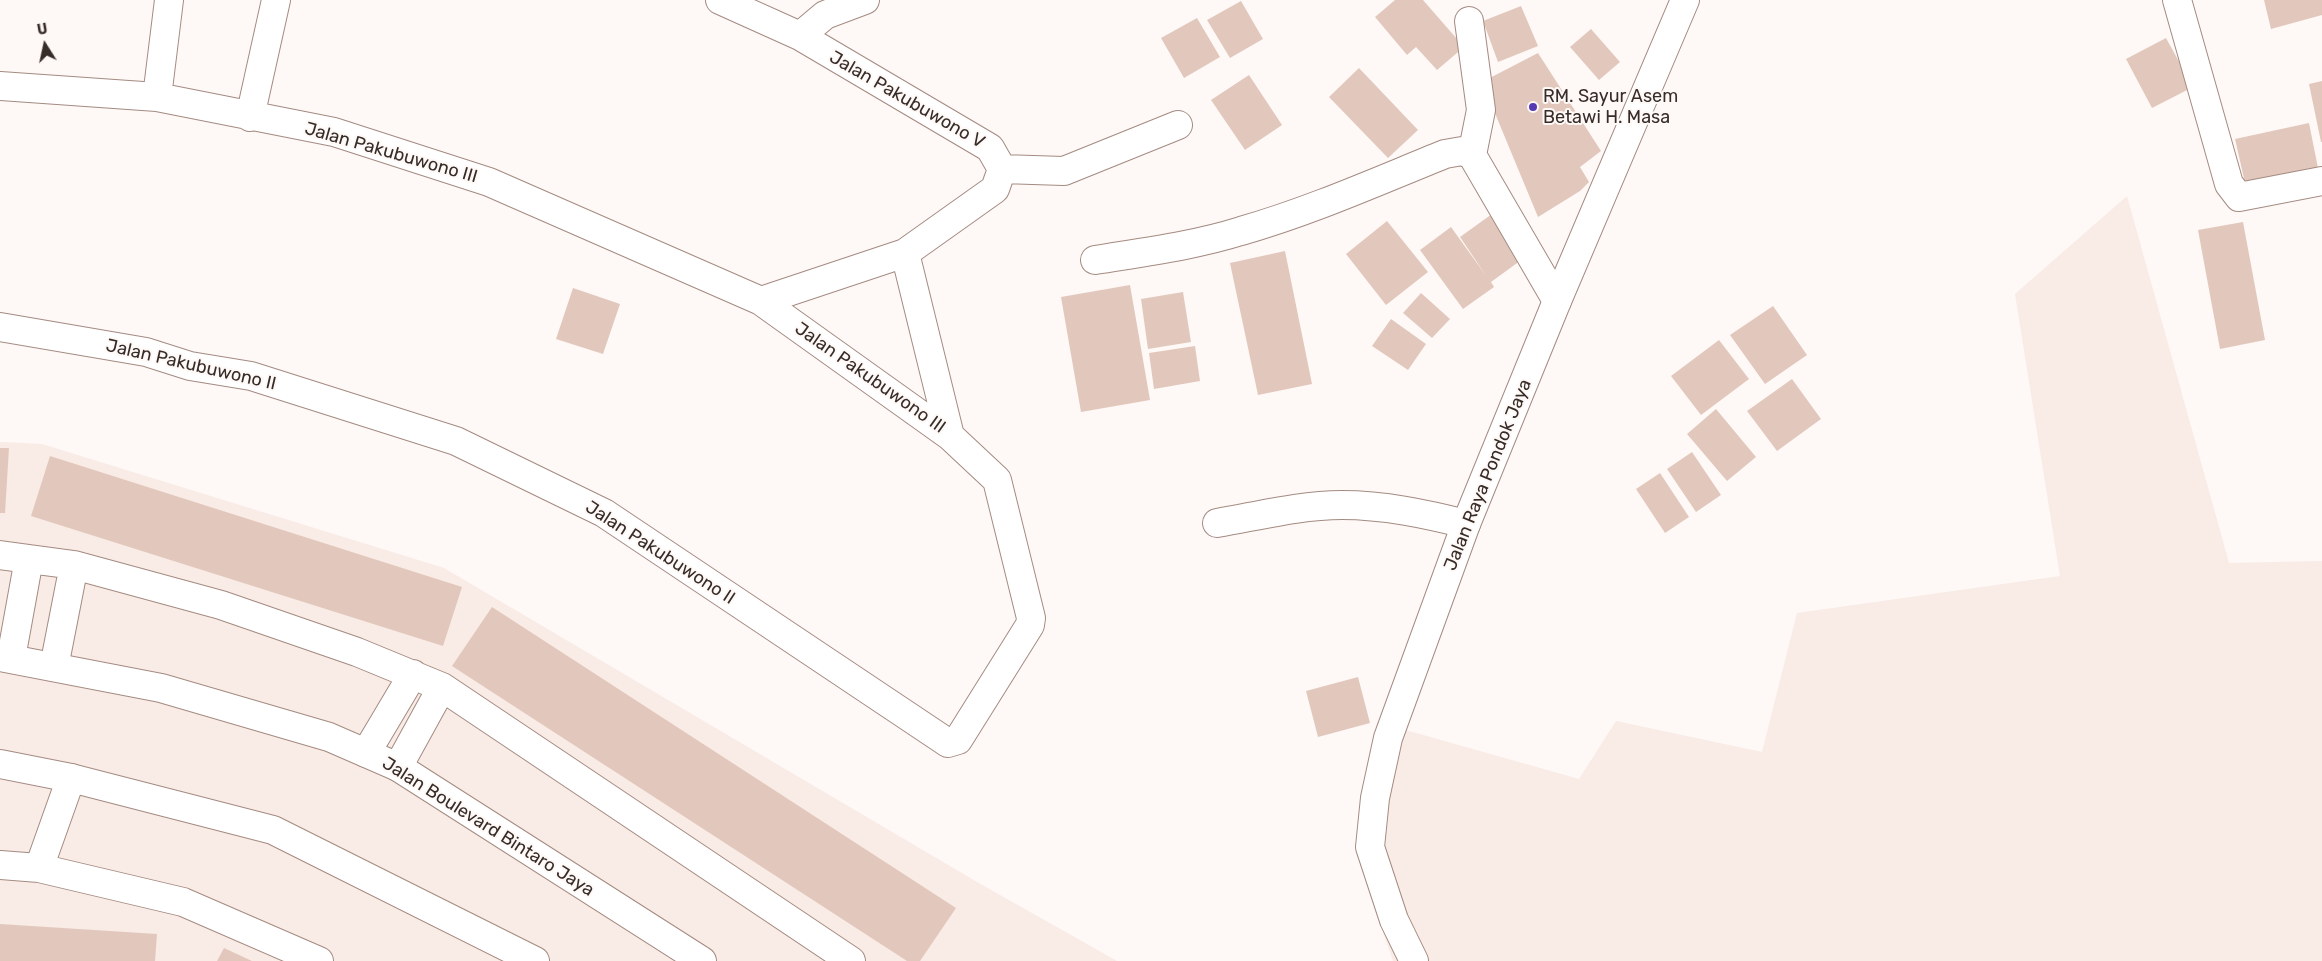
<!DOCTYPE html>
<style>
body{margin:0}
#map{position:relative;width:2322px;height:961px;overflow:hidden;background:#fef8f6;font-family:Rubik,sans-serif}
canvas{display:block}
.north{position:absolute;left:20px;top:20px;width:50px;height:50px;-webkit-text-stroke:4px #fef8f6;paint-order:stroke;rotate:350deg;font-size:14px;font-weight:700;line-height:20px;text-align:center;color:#362c28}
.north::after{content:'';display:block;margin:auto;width:18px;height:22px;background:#362c28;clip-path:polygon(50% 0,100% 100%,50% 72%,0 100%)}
</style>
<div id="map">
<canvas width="2322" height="961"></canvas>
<div class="north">U</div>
</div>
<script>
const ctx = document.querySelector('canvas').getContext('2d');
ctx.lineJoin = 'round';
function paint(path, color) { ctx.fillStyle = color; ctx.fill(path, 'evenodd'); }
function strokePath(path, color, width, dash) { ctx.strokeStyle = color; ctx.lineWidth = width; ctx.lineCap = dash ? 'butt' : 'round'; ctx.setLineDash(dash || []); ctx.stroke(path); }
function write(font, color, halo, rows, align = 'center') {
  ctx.font = font + ' Rubik,sans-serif'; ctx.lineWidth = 4; ctx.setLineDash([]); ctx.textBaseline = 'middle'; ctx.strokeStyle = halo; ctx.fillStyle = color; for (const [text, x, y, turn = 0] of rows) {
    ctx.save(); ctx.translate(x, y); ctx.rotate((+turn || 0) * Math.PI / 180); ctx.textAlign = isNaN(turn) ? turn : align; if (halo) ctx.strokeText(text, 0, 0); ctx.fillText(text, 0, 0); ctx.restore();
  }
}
const built = new Path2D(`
 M2127 196 2229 563 2322 561V961H1393L1370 894 1377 722 1579 779 1616 721 1762 752 1797 613 2060 576 2015 294Z
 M0 442 42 444 444 568 977 882 1117 961H0Z`);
const building = new Path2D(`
 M1395 0H1423L1464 47 1437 70 1416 47 1407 55 1375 17Z
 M2264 0H2322V15L2271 29Z
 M1241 1 1263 39 1230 58 1207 20Z
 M1521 6 1538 46 1498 62 1483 21Z
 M1197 18 1220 57 1184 78 1161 38Z
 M1591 29 1620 62 1599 80 1570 47Z
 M2166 38 2193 87 2152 108 2126 59Z
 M1538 53 1601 151 1580 167 1589 182 1580 191 1538 217 1482 82Z
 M1359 68 1418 130 1388 158 1329 97Z
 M1249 75 1282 125 1245 150 1211 100Z
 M2322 81V142H2321L2309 84Z
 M2309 123 2318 168 2245 183 2235 139Z
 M1492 214 1524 258 1491 282 1494 287 1463 309 1420 250 1451 227 1487 277 1460 237Z
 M1387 221 1428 272 1386 305 1346 254Z
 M2243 222 2265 340 2220 349 2198 230Z
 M1285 251 1312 384 1258 395 1230 263Z
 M1130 285 1150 400 1081 412 1061 297Z
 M573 288 620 304 603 354 556 339Z
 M1183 292 1191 342 1148 349 1141 299Z
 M1421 293 1450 319 1432 338 1403 313Z
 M1773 306 1807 355 1765 384 1730 335Z
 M1391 319 1426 344 1408 370 1372 346Z
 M1719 340 1749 379 1701 415 1671 376Z
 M1195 346 1200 381 1154 389 1149 353Z
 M1792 379 1821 419 1777 451 1747 411Z
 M1716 409 1756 457 1727 481 1687 434Z
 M0 448H9L5 513H0Z
 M1692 452 1721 495 1696 512 1667 469Z
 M50 456 462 587 443 646 31 516Z
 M1660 473 1689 517 1665 533 1636 489Z
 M492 607 956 908 920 961H907L452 666Z
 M1358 677 1370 723 1318 737 1306 691Z
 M0 924 157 934 155 961H0Z
 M224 948 252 961H217Z`);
const minor = new Path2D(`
 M720 0 800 36 990 148 1002 169
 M2177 0 2229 184 2239 197 2322 181
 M1469 21 1481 110 1472 155
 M800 36 825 15 865 0
 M0 86 157 97 334 132 489 182 761 301 950 436 997 480 1031 618 1030 625 958 740 948 743 604 513 456 441 251 376 190 366 146 352 0 327
 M157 97 169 0
 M250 117 276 0
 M1002 169 1064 171 1178 125
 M905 253 950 436
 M1095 260C1144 252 1193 246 1241 231 1311 211 1378 181 1445 154L1462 151 1472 155 1557 301
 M761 301 905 253 995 189 1002 169
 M1217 523C1258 516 1300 505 1342 505 1384 505 1426 514 1466 524
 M0 555 74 565 221 605 357 652 442 687 851 961
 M11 658 29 559
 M54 667 74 565
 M366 753 413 674
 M398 767 442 687
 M0 865 39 868 183 902 319 961
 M39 868 71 778`);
const major = new Path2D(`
 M0 657 161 688 329 737 398 767 702 961
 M0 764 71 778 273 830 535 961
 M1414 961 1394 920 1370 847 1375 798 1388 738 1466 524 1557 301 1685 0`);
const markers = [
 [1533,107,5,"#553ab2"]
];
const poiNames = [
 ["RM. Sayur Asem",1543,97],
 ["Betawi H. Masa",1543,118]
];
const streetNames = [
 ["Jalan Pakubuwono V",907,100,30],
 ["Jalan Pakubuwono III",391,153,16],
 ["Jalan Pakubuwono II",191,365,13],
 ["Jalan Pakubuwono III",870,378,35],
 ["Jalan Raya Pondok Jaya",1488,475,-68],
 ["Jalan Pakubuwono II",660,553,33],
 ["Jalan Boulevard Bintaro Jaya",488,827,32]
];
paint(built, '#f9ebe5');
paint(building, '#e2c8bc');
strokePath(minor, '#a48b82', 30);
strokePath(major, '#a48b82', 30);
strokePath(minor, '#fff', 28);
strokePath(major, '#fff', 28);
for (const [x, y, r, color] of markers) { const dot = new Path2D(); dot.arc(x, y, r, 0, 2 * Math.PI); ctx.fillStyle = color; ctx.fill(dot); strokePath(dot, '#fef8f6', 2); }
write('18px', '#362c28', '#fef8f6', poiNames, 'left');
write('18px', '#362c28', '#fef8f6', streetNames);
</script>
